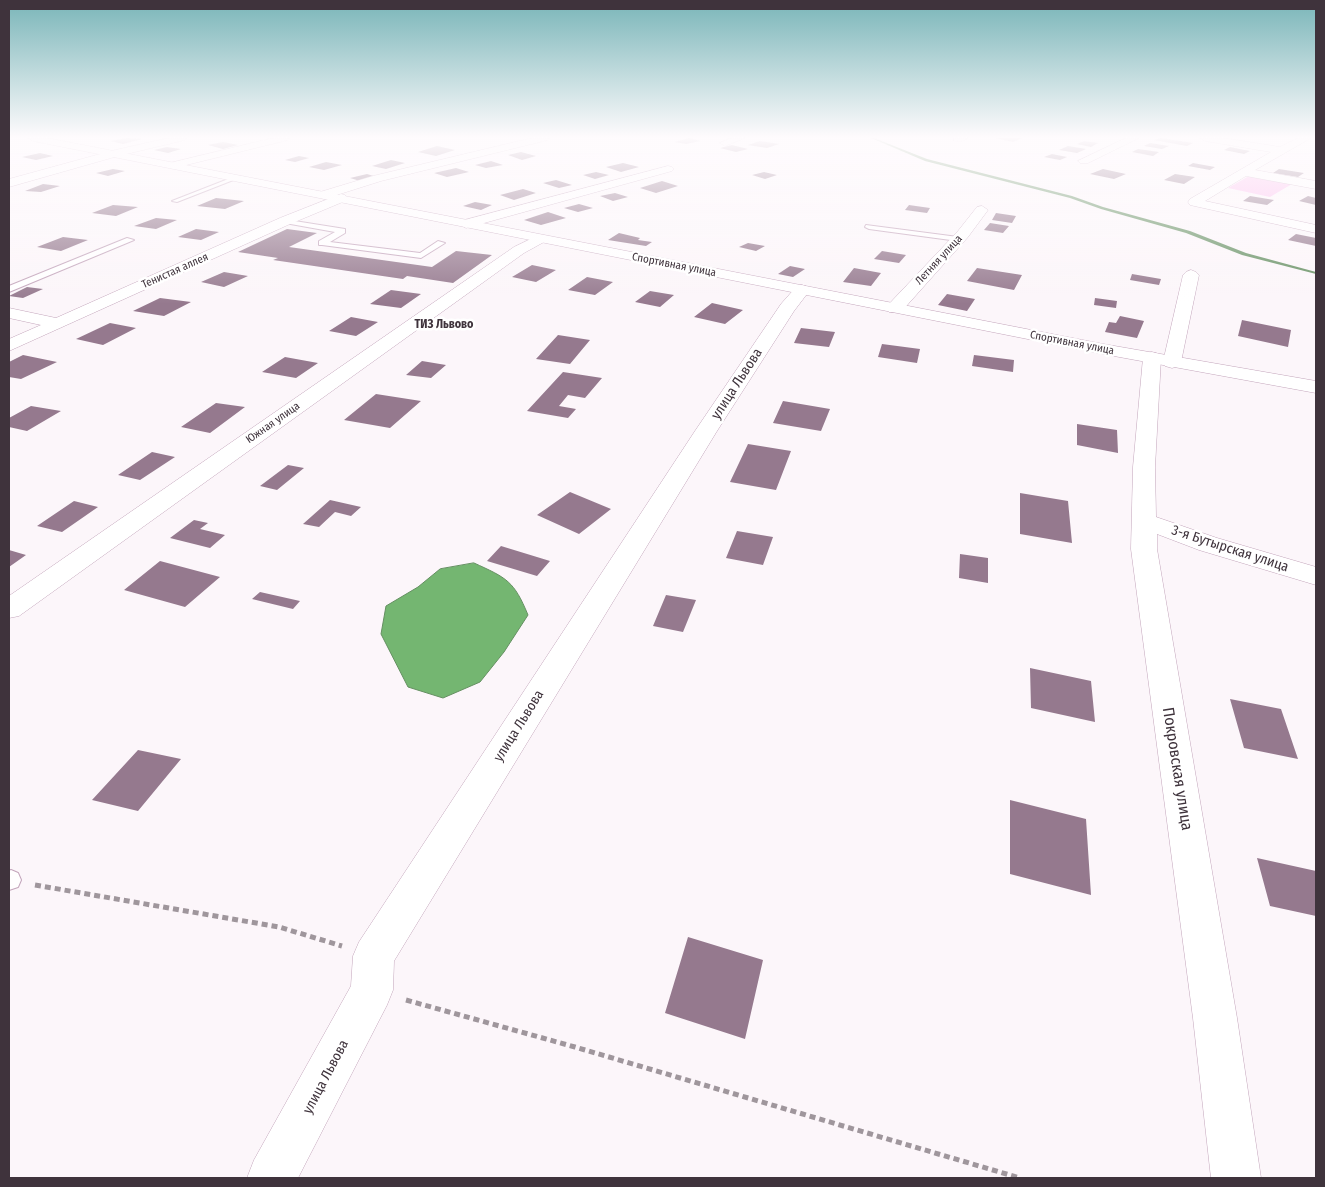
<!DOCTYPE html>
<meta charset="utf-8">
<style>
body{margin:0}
#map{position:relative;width:1325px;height:1187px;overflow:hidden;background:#fcf6fa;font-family:"Fira Sans Condensed",sans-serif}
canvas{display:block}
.frame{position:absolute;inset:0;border:10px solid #3f333c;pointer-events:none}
</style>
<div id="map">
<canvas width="1325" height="1187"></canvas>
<div class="frame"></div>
</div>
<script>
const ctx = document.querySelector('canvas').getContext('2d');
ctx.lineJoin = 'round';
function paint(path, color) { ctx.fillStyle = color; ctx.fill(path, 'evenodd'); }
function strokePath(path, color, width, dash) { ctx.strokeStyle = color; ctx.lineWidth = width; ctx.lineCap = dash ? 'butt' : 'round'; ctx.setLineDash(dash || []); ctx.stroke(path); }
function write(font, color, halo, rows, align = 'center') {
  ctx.font = font + ' "Fira Sans Condensed",sans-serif'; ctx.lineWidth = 5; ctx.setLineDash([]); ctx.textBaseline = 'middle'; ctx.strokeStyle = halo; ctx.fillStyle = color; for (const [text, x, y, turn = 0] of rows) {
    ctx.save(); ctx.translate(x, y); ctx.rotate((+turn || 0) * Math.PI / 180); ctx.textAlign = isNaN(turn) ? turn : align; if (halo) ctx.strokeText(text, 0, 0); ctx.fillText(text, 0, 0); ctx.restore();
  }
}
const green = new Path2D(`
 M1249 176 1292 184 1270 197 1228 188Z`);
const water = new Path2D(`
 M474 563C507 578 514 581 528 615L504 652 480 682 443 698 408 687 381 634 386 606 418 587 440 569Z`);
const stream = new Path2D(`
 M871 138H874L927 159 1072 196 1103 207 1190 231 1246 253 1316 272V274L1242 255 1186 233 1101 209 1070 198 925 161Z`);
const building = new Path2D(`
 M127 138 142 139 123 144 111 141Z
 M689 138 700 141 686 144 675 142Z
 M996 138H1022L1013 142Z
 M1161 138 1193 143 1187 146 1154 140Z
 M760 141 779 144 767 148 748 145Z
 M1084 141 1098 143 1091 147 1077 144Z
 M223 142 238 145 223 149 208 145Z
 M1150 143 1169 146 1162 149 1144 146Z
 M732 145 748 149 736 152 720 148Z
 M437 146 455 150 436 156 418 152Z
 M1068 146 1086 149 1077 153 1059 150Z
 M167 147 181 149 168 153 154 150Z
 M1230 147 1250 151 1244 154 1224 150Z
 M1138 149 1159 152 1153 156 1132 152Z
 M521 152 536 156 522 160 508 155Z
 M40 153 53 156 36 160 22 157Z
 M1052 154 1067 157 1060 160 1044 157Z
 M299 156 309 158 295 162 285 160Z
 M391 160 405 163 386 169 372 166Z
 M491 161 503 165 486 168 475 165Z
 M326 162 342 165 324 170 309 167Z
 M623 163 639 167 621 172 606 167Z
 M1193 163 1215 167 1210 170 1188 166Z
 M456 168 469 172 447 177 434 173Z
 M113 169 125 171 108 176 96 173Z
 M1103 169 1126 174 1114 179 1090 174Z
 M1279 169 1304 173 1298 177 1273 173Z
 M596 172 609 175 595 179 583 175Z
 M764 172 777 175 765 179 752 175Z
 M367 174 377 177 360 181 350 178Z
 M1175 174 1195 177 1184 184 1164 180Z
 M556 180 572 185 559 188 543 183Z
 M662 181 678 186 656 193 640 188Z
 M43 184 60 186 41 192 25 191Z
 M523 189 536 193 514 200 500 195Z
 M615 193 628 197 613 201 600 196Z
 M1250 196 1274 200 1267 205 1243 201Z
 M1308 196 1316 198V205L1299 201Z
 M216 198 244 201 225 209 197 206Z
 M475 202 492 205 481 210 463 206Z
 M579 204 593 208 578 212 564 208Z
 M113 205 138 207 116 216 92 213Z
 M909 205 930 208 927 213 905 210Z
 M548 212 566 218 541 225 524 220Z
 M996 213 1016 216 1012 223 992 220Z
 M156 218 177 220 156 229 134 226Z
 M990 223 1009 226 1003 233 984 230Z
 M196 229 219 232 201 240 178 237Z
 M287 229 317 233 289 247 432 267 456 251 492 255 453 283 407 276 403 279 273 260 278 258 238 252Z
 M619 233 640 238 638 240 652 242 646 246 608 240Z
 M1296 234 1316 238V246L1288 240Z
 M63 237 88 240 61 251 37 247Z
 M748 243 765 246 756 251 739 247Z
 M882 251 906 255 899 263 874 259Z
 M532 265 556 270 536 282 512 277Z
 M790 266 805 269 793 277 778 274Z
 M854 268 881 273 871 286 843 282Z
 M977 268 1022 275 1014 290 967 281Z
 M224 272 248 276 224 287 201 282Z
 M1132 274 1161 279 1159 285 1130 280Z
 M587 277 613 282 595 295 568 290Z
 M27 287 43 289 23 298 9 296Z
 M391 290 421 294 401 308 370 304Z
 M650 291 674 295 660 307 635 302Z
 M947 294 975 299 967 311 938 305Z
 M160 298 191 302 164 316 133 311Z
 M1095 298 1117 301 1116 308 1094 305Z
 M712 303 743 310 725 324 694 317Z
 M1120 316 1144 321 1137 338 1105 332 1109 322 1116 323Z
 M351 317 378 322 356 336 329 331Z
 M1242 320 1291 330 1288 347 1238 336Z
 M110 323 136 328 103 345 76 339Z
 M801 328 835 332 829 347 794 343Z
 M558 335 590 340 570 364 536 359Z
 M882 344 920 349 917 363 878 357Z
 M23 355 57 362 21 379 9 377V362Z
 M974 355 1014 360 1013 372 972 366Z
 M285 357 318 363 296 378 262 372Z
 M422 361 446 365 431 378 406 375Z
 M563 372 602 378 585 398 568 395 559 406 576 409 568 418 527 411Z
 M376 394 421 401 390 428 344 420Z
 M783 401 830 409 821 431 773 423Z
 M216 403 245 407 210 433 181 427Z
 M31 406 61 411 27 431 9 427V418Z
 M1077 424 1117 430 1118 453 1077 445Z
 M748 444 791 451 776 490 730 482Z
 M152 452 175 457 140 480 118 475Z
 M288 465 304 468 277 490 260 486Z
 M570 492 611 509 579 534 537 515Z
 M1020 493 1068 501 1072 543 1020 534Z
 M330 500 361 507 351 516 335 512 319 527 303 524Z
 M74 501 98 507 62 532 37 526Z
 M194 520 208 523 200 529 225 535 210 548 170 538Z
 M737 531 773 537 763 565 726 558Z
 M501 546 550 561 537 576 487 561Z
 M9 550 26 555 9 567Z
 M960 554 988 558V583L959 578Z
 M160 561 220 577 185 607 124 590Z
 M260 592 300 601 293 609 252 599Z
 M666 595 696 600 683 632 653 626Z
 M1030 668 1091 681 1095 722 1031 708Z
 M1230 699 1281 709 1298 759 1244 748Z
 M138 750 181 759 138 811 92 800Z
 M1010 800 1086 819 1091 895 1010 874Z
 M1257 858 1316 871V916L1270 906Z
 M688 937 763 960 745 1039 665 1013Z`);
const path = new Path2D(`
 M35 885 279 927 342 946
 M406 1000 575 1047 1020 1178`);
const lane = new Path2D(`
 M236 176 241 177 177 202 172 201Z
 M282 219 345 229V233L330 242 420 253 438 241 445 243 421 258 322 245H319V241L335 232 285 223 281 221Z
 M866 225 958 237 962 239 958 241 869 229 865 227Z
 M127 238 134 240 9 292V286Z
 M11 870 18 873 21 880 18 887 9 890V871Z`);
const street = new Path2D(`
 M169 138H186L185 140 118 156 9 187V179L111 151Z
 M273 138H289L288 140 174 168 168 165 170 163Z
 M532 138H549L548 140 381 181 324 199 318 195 320 192 373 176Z
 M731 138H745L725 146 720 143Z
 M954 138H968L963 141H954Z
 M1126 138H1139L1088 163H1080L1078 161Z
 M1200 138H1223L1280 147 1298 138H1311L1255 170 1316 181V189L1246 176 1205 201 1316 225V233L1190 205 1188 202 1190 199 1271 152 1205 141Z
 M668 166 672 167 674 169 672 171 466 228 459 224 461 221Z
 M341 194 345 195 347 198 345 201 290 224 9 351V339L41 325 9 318V308L56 318 280 218Z
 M982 206 988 210 968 237 901 312H889L887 308 889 304 958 231 977 207Z
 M539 235 544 236 546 239 544 242 524 253 19 616 9 618V596L514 247Z
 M1191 270 1196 272 1199 275 1181 362 1179 366 1172 368 1165 366 1163 362 1183 275 1186 272Z
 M802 285 808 287 810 290 794 311 717 431 394 961 393 990 387 1005 298 1178H247L254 1160 351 986 353 956 359 942 695 431 781 304 796 287Z
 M1152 352 1159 354 1161 358 1155 467 1156 517 1217 538 1316 567V585L1199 550 1157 534V549L1237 1018 1261 1178H1211L1193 1018 1131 549 1133 467 1143 358 1145 354Z`);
const secondary = new Path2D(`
 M28 138H47L1103 344 1316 381V393L1103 354 33 141Z`);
const farStreetnames = [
 ["Летняя улица",939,260,-47],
 ["Спортивная улица",674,265,11],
 ["Тенистая аллея",175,271,-24],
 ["Спортивная улица",1072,343,11],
 ["Южная улица",273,423,-35]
];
const farNeighbourhoodnames = [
 ["ТИЗ Львово",444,325]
];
const streetNames = [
 ["улица Львова",737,384,-57],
 ["3-я Бутырская улица",1230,549,18],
 ["улица Львова",519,726,-58],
 ["улица Львова",326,1077,-62]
];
const nearStreetnames = [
 ["Покровская улица",1177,769,81]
];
paint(green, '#fcbded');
paint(water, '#74b671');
strokePath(water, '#648f61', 1);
paint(stream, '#648f61');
paint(building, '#95798e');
strokePath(lane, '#c3a5bb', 2);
strokePath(street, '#c3a5bb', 1);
strokePath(secondary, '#c3a5bb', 1);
strokePath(path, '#9f969c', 5, [6, 4]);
paint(lane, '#fff');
paint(street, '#fff');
paint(secondary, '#fff');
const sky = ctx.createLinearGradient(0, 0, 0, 304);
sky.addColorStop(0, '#79b5b8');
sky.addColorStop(0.45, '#fefbfd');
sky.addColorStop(1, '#fefbfd00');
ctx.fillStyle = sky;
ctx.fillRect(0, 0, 1325, 304);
write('11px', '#3f333c', '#fff', farStreetnames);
write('bold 12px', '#3f333c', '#fff', farNeighbourhoodnames);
write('14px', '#3f333c', '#fff', streetNames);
write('16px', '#3f333c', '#fff', nearStreetnames);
</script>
